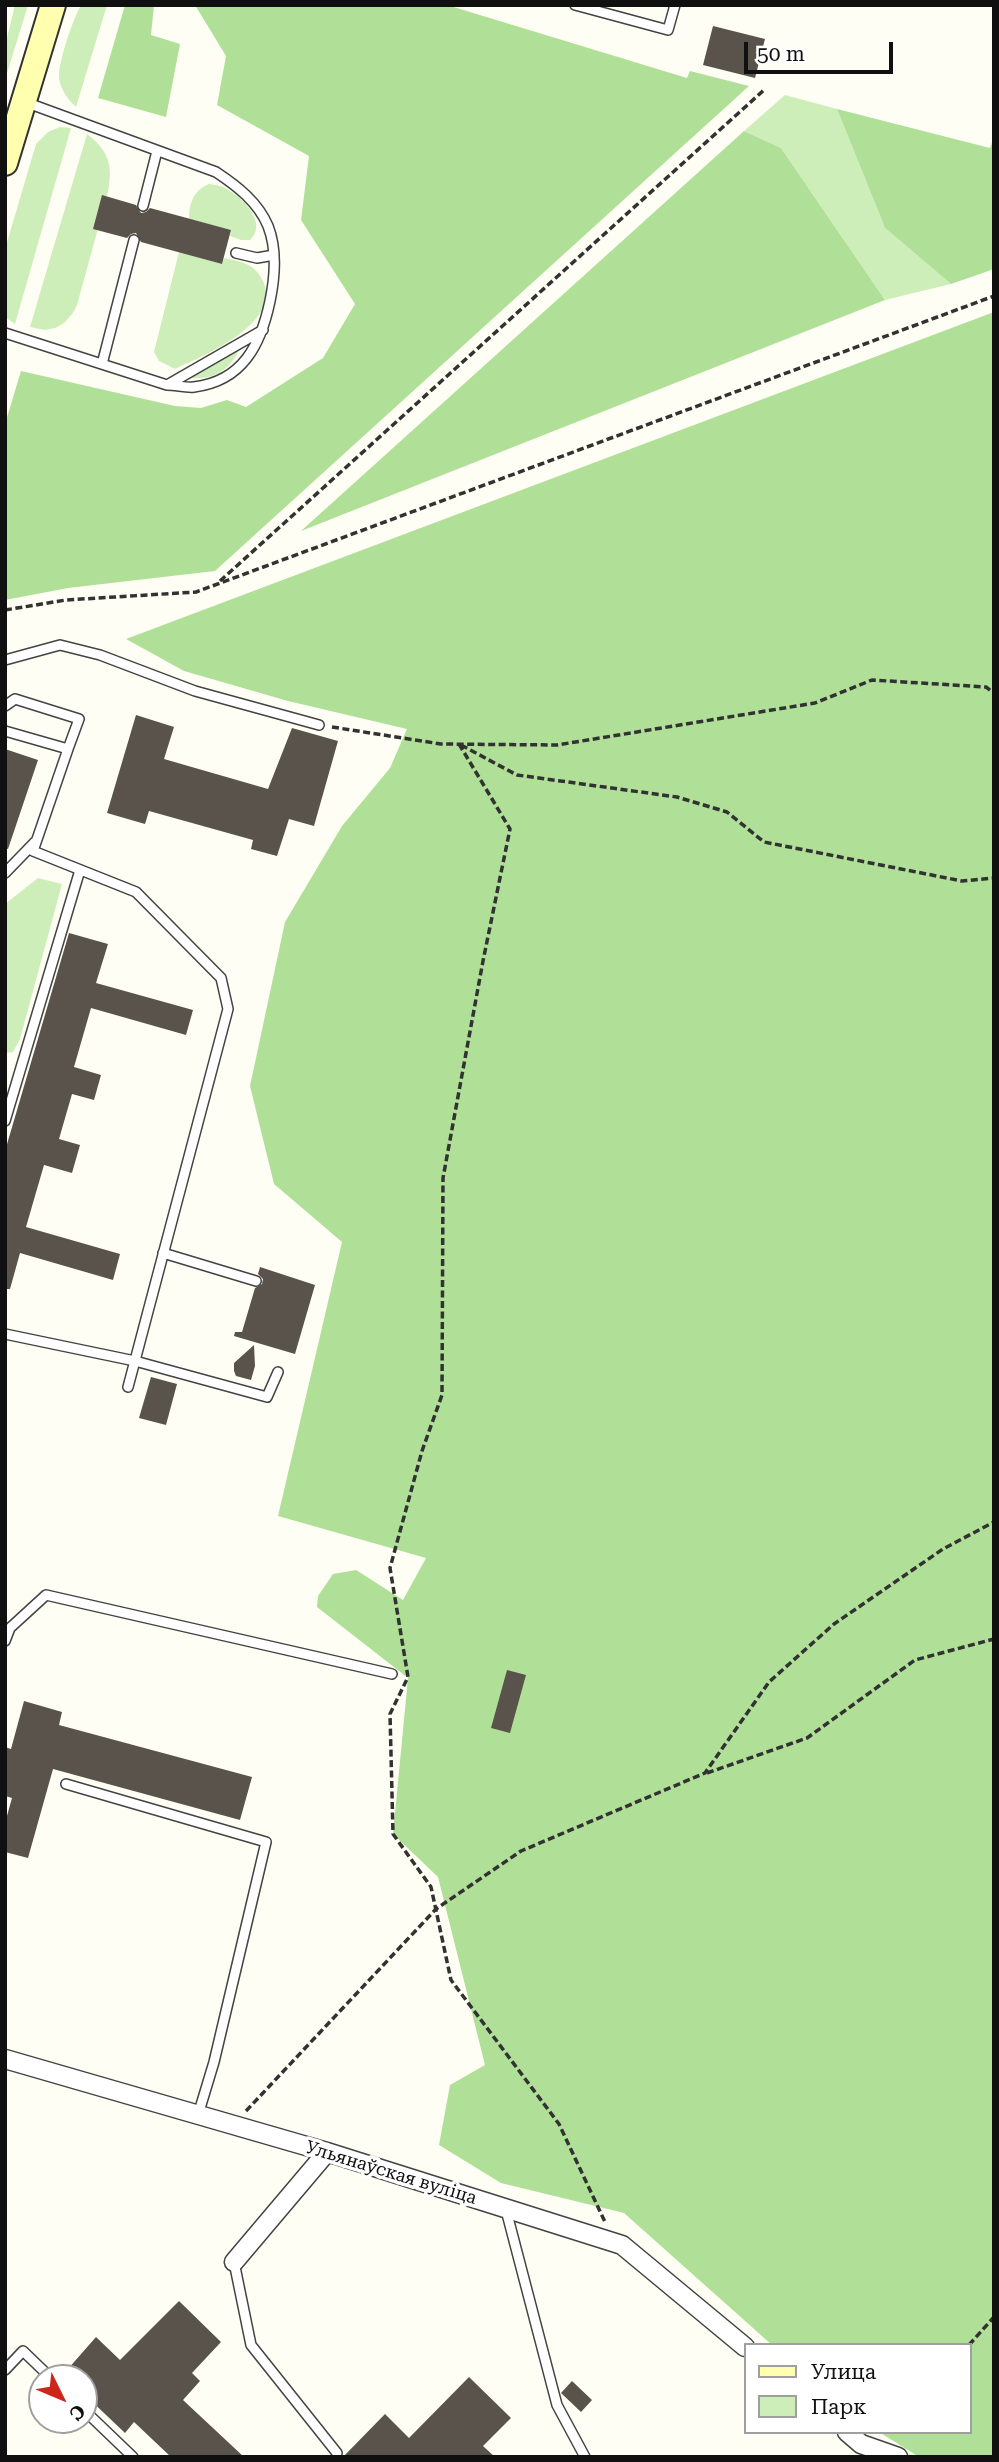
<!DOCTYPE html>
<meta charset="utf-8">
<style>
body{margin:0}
#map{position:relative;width:999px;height:2462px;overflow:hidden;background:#fffef4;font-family:"Roboto Serif",serif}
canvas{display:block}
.frame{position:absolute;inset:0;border:7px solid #101010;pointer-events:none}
.legend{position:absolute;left:744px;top:2343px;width:228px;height:91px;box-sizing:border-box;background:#fff;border:2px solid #9f9f9f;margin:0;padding:9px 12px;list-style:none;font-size:21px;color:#101010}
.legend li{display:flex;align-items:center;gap:14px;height:35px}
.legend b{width:35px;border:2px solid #9f9f9f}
.north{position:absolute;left:28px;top:2364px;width:70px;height:70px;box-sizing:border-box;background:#fff;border:2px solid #9f9f9f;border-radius:50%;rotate:133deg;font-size:19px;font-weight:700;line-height:28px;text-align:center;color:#101010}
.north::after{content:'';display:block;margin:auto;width:24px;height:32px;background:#cd271b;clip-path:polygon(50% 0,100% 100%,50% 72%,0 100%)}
.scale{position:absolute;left:744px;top:42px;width:149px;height:32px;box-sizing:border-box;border:4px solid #101010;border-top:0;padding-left:9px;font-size:21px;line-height:24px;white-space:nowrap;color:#101010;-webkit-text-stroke:5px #fff;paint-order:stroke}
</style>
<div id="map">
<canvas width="999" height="2462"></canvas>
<div class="frame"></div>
<ul class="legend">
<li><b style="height:9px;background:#ffffaf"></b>Улица</li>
<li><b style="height:19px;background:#ceeeb9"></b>Парк</li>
</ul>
<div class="north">С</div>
<div class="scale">50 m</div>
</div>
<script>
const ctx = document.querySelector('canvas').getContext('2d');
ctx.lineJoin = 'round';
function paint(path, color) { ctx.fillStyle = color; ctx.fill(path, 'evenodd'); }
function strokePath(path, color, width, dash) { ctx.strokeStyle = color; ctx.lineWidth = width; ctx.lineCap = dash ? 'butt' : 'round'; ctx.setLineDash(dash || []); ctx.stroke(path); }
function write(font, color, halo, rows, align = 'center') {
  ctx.font = font + ' "Roboto Serif",serif'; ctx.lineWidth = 7; ctx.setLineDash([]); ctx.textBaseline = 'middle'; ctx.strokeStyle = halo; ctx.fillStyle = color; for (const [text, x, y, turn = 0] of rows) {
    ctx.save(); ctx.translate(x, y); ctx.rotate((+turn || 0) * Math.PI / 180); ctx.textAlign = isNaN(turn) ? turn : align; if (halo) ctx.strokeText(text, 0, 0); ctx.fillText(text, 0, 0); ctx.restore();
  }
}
const green = new Path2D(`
 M15 5H28L5 80V46Z
 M81 5H107L76 107C67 99 58 86 59 74 60 58 73 19 81 5Z
 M785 95 837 109 885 228 951 284 885 300 781 148 744 131Z
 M60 127 71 128 15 324 5 317V249L36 144 48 132Z
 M87 134C109 151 113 165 108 192L77 305 73 313 64 323 55 328 45 330 30 327Z
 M209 184C216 185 224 186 230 191 246 201 267 224 250 240H241L230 236 231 230 189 219C189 203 194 190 209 184Z
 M179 252 222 264 224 258C242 262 254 263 263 281 283 323 203 356 175 369L159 361 154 352Z
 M239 350C229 371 213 380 190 378Z
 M38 878 62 884 20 1039 13 1052 5 1053V904Z`);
const forest = new Path2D(`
 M125 5H154L151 35 180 44 166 117 98 98Z
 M195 5H447L687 78 690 71 749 86 215 571 68 588 5 600V424L21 371 175 406 201 408 227 400 246 407 323 358 355 304 301 220 309 156 217 105 226 56Z
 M837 109 990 148 994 137V269L951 284 885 228Z
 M744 131 781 148 885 300 301 531Z
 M994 312V2457H919L879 2432H969V2345H772L624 2213 501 2183 439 2145 450 2085 485 2065 438 1877 393 1834 408 1678 317 1607 318 1596 333 1574 356 1570 403 1600 426 1558 278 1516 342 1242 274 1184 250 1086 285 922 342 826 390 768 407 729 288 701 184 671 126 639Z`);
const building = new Path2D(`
 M713 26 765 39 755 78 703 65Z
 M102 195 136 205 141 213 146 212 150 208 231 230 222 264 141 242 136 233 131 234 127 238 93 229Z
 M136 715 174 727 164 759 268 789 292 728 338 741 314 826 289 819 277 856 251 849 253 840 149 811 145 824 107 813Z
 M5 749 38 760 8 849 5 848Z
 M69 933 108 944 96 983 193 1010 186 1035 91 1008 74 1067 101 1075 94 1100 72 1094 59 1139 80 1145 72 1173 44 1165 26 1227 120 1254 113 1280 20 1253 10 1289H5V1151Z
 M260 1267 315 1285 295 1354 234 1336 235 1332H242L255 1288 262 1284 263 1279 258 1274Z
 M254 1345 255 1366 251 1380 236 1376 234 1371V1363Z
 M151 1377 177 1384 166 1425 139 1418Z
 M507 1670 526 1675 510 1733 491 1728Z
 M24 1701 62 1712 59 1725 252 1777 240 1820 53 1769 28 1858 5 1852V1823L12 1798 5 1796V1747L11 1749Z
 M179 2301 221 2342 192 2373 200 2381 183 2400 244 2457H171L134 2422 125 2433 84 2394V2378H60L96 2337 120 2360Z
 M469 2377 511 2418 483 2446 495 2457H343L385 2414 409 2438Z
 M572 2381 592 2400 581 2412 561 2393Z`);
const path = new Path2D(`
 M220 581 764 90
 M5 610 66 600 196 592 994 296
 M332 727 441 744 557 745 815 703 872 680 986 687 994 693
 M459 744 510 829 483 961 443 1178 442 1395 422 1451 390 1568 408 1677 390 1714 393 1834 431 1887 451 1980 559 2124 605 2222
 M461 745 517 775 677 797 727 812 764 842 962 881 994 878
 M707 1773 807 1738 915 1660 994 1639
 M246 2111 436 1909 521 1851 705 1773 769 1682 834 1624 943 1549 994 1522
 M969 2345 994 2317`);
const lane = new Path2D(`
 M575 5 668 30 675 5
 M143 206 157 151
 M236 253 257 258 274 255
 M5 333 167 385C176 385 186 388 194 387 243 381 261 344 270 301 275 277 277 249 268 226 258 202 237 186 216 172L25 102
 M102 364 134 240
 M169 384 263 330
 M5 660 60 645 100 655 195 691 319 725
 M5 706 15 699 79 719 68 749
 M5 731 68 749 33 851 136 892 221 978 228 1009 128 1387
 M5 873 35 842
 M5 1121 80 870
 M163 1253 256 1281
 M5 1334 135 1361 267 1397 278 1372
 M5 1641 10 1628 46 1595 392 1674
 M66 1784 266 1842 214 2062 198 2115
 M506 2210 557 2405 585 2457
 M234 2262 251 2345 337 2453
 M5 2370 23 2351 51 2378
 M84 2410 133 2457`);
const street = new Path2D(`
 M5 2059 327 2152 622 2245 745 2347
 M234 2262 327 2152
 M847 2432 861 2444 898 2457`);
const secondary = new Path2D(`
 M5 163 53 5`);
const streetNames = [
 ["Ульянаўская вуліца",391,2173,17]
];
paint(green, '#ceeeb9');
paint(forest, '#b0e097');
paint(building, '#5a534b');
strokePath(lane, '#434343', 12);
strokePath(street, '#434343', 21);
strokePath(secondary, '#323232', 28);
strokePath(path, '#323232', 3.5, [7, 3.5]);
strokePath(lane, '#fff', 9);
strokePath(street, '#fff', 18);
strokePath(secondary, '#ffffaf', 24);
write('18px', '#101010', '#fff', streetNames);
</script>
